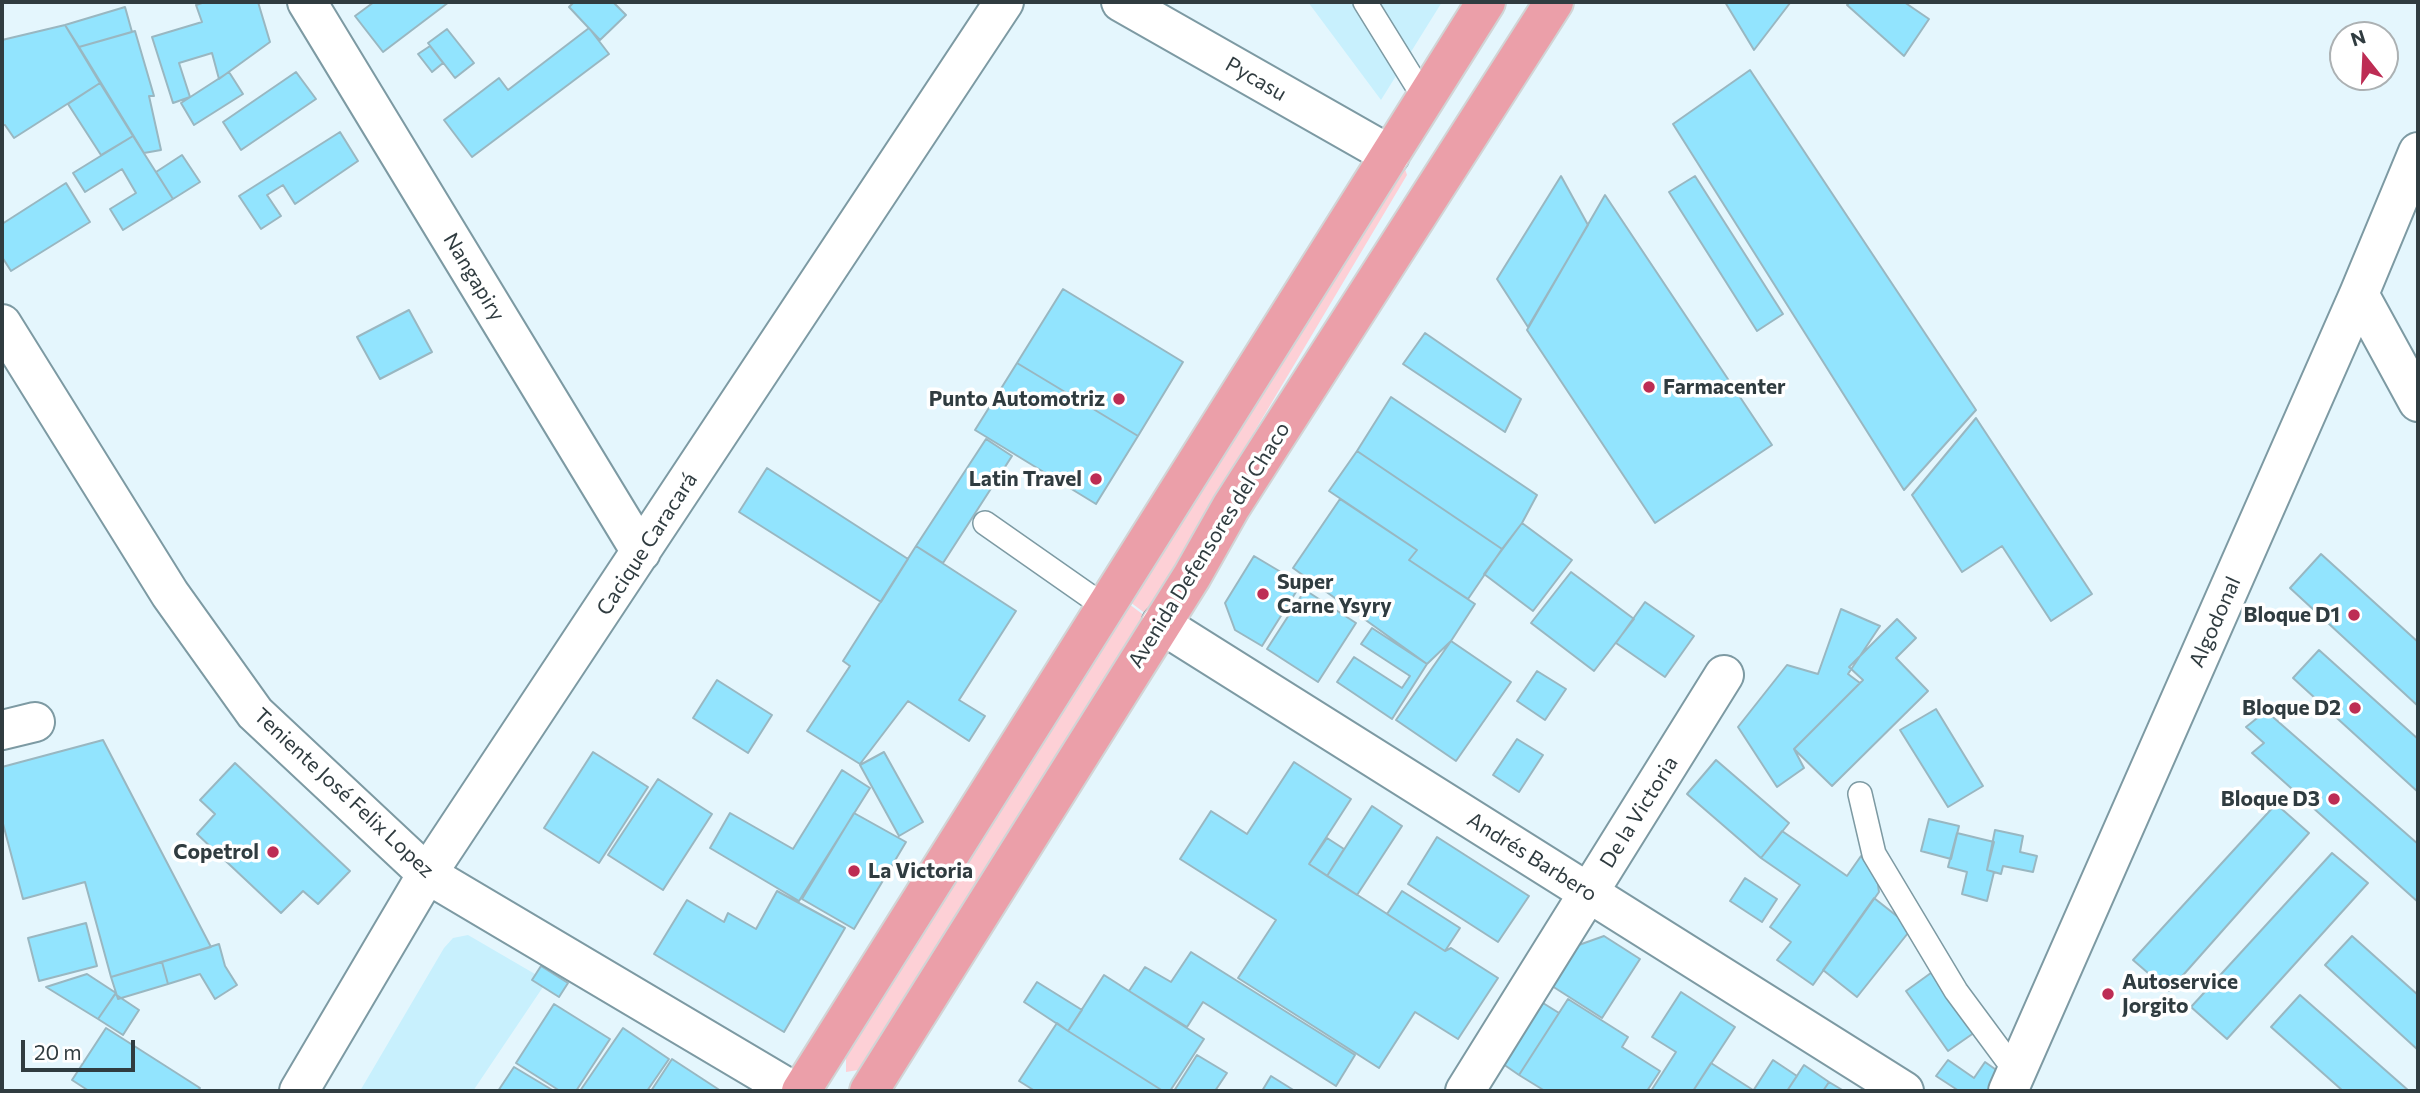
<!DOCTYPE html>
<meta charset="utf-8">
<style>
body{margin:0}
#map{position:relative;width:2420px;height:1093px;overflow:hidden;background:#e4f6fd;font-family:Commissioner,sans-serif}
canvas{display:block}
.frame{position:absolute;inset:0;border:4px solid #303c40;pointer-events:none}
.north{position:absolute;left:2329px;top:21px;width:70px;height:70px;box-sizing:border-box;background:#fff;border:2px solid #acb1b3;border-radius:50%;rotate:342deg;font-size:19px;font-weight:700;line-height:28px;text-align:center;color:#303c40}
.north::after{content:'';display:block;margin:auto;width:24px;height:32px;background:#bd2d54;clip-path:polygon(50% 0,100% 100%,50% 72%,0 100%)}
.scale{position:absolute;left:21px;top:1040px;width:114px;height:32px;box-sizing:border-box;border:4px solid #303c40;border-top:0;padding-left:9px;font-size:21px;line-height:24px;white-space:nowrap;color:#303c40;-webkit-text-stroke:5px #fff;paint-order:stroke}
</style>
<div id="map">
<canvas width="2420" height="1093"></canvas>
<div class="frame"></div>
<div class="north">N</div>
<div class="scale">20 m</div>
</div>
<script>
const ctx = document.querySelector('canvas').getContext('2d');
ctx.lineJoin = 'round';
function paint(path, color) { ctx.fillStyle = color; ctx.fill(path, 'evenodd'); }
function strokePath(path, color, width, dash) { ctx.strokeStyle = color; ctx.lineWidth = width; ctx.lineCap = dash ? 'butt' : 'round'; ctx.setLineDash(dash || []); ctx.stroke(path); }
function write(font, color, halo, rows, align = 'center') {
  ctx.font = font + ' Commissioner,sans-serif'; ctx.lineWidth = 7; ctx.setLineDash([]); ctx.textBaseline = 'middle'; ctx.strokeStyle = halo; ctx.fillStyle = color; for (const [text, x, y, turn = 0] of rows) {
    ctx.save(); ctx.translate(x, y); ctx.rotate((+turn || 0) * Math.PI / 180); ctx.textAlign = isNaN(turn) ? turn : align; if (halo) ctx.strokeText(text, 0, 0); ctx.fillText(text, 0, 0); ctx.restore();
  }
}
const built = new Path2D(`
 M1308 2H1442L1381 100Z
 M468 935 547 981 473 1091H360L444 948 453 938Z`);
const green = new Path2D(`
 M1405 169 1407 175 1146 614 1130 602Z
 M1129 604 1145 616 858 1070 846 1072V1056Z`);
const building = new Path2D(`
 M205 2H258L270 42 219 79 212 53 179 63 190 97 173 103 152 37 202 22 196 5Z
 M374 2H449L383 52 355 16Z
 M574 2H613L626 15 600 40 569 7Z
 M1725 2H1789L1790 3 1754 50Z
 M1850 2H1904L1929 19 1904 56 1847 5Z
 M125 7 132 32 79 47 65 25Z
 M65 25 100 83 14 138 5 125H2V40Z
 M589 28 609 54 472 157 444 120 499 78 508 90Z
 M447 29 474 63 455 78 428 43Z
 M135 31 154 96H149L161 150 144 153 79 47Z
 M430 46 443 63 432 72 418 54Z
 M1750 70 1976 410 1904 490 1673 124Z
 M229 72 243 94 194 125 181 103Z
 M296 72 316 99 241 150 223 122Z
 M100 83 133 136 101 155 68 104Z
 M340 132 358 161 295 204 283 185 267 195 281 216 261 229 239 196Z
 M133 136 173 199 123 230 110 209 136 193 122 169 85 192 73 173Z
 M182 155 200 182 173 199 156 172Z
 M1561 176 1588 225 1528 327 1497 279Z
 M1695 176 1783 314 1757 331 1669 192Z
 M66 183 90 222 11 271 2 257V224Z
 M1605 195 1772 445 1655 523 1527 330Z
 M1063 289 1183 362 1138 436 1017 363Z
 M409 310 432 352 380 379 357 337Z
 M1425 333 1521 399 1505 432 1403 364Z
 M1017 363 1138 436 1096 504 975 430Z
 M1391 397 1537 495 1522 523 1502 549 1357 451Z
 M1976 418 2092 594 2051 621 2002 546 1962 572 1912 495Z
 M986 439 1012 456 943 563 916 546Z
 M1357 451 1502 549 1468 599 1409 560 1417 550 1329 491Z
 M767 468 908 559 881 602 739 512Z
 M1340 499 1417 550 1409 560 1475 604 1451 641 1427 664 1293 568Z
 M1522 523 1572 560 1533 611 1484 574Z
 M916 546 1016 611 959 700 985 716 969 741 908 701 860 764 807 731 850 666 843 661Z
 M2321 554 2418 642V706L2290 588Z
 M1254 556 1301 584 1262 646 1235 630 1225 603Z
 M1571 572 1634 619 1594 671 1531 623Z
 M1305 590 1356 623 1318 682 1267 649Z
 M1645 602 1694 636 1665 677 1616 643Z
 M1841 609 1880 626 1848 674 1860 683 1794 749 1804 768 1777 787 1738 727 1787 665 1818 674Z
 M1897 619 1916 638 1896 658 1928 691 1832 786 1794 749 1863 680 1849 667Z
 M1372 628 1427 664 1392 719 1337 682 1354 657 1402 688 1410 676 1361 644Z
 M1451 641 1511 682 1456 761 1396 720Z
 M2319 650 2418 739V792L2293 678Z
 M1537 671 1566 689 1545 720 1517 701Z
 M717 680 772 715 748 753 693 718Z
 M1936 709 1983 786 1948 807 1900 730Z
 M2266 711 2418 844V902L2252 753 2264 743 2246 727Z
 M1517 739 1543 755 1519 792 1493 775Z
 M103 740 211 947 111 977 85 882 23 899 2 820V767Z
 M593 752 648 787 599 863 544 828Z
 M884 752 923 822 899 836 860 765Z
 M1716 760 1789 823 1761 858 1687 794Z
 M1294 762 1351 799 1309 864 1445 951 1451 948 1498 978 1458 1039 1415 1012 1379 1068 1238 978 1276 920 1180 859 1211 811 1247 834Z
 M235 763 350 871 318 904 303 891 281 913 197 834 215 814 200 800Z
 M842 770 870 788 799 901 710 848 730 813 793 849Z
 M658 779 712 814 663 890 608 855Z
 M2276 804 2309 833 2169 991 2133 960Z
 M1372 806 1402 826 1357 895 1327 876Z
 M854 813 906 842 854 929 802 899Z
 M1929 819 1959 826 1951 859 1921 851Z
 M1995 830 2023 836 2020 852 2037 856 2033 872 2003 866 2001 874 1987 870Z
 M1782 831 1847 876 1861 856 1877 877 1879 892 1813 985 1777 960 1791 942 1770 927 1800 885 1761 858Z
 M1957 833 1994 842 1987 870 1994 872 1987 901 1962 894 1967 872 1948 867Z
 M1437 837 1529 896 1498 942 1408 884Z
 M1327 838 1344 849 1327 876 1309 864Z
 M2332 853 2368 883 2227 1039 2191 1007Z
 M1745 878 1777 899 1762 922 1730 901Z
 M777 891 845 928 784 1032 654 954 687 900 724 922 728 913 756 929Z
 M1402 891 1460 928 1445 951 1387 914Z
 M1874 898 1912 928 1857 997 1823 970Z
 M86 923 97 966 39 981 28 938Z
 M1604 936 1640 959 1602 1018 1552 986 1576 946Z
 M2352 936 2418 995V1050L2325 965Z
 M219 944 225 966 237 985 215 999 200 974 168 984 162 962Z
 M1191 952 1355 1055 1336 1086 1203 1002 1187 1027 1129 991 1145 967 1171 982Z
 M162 962 168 984 118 999 111 977Z
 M541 966 568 983 559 997 532 980Z
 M1935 970 1978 1030 1948 1051 1906 991Z
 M87 974 116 993 98 1019 46 987Z
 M1104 975 1204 1039 1170 1091H1163L1068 1031Z
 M1037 982 1082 1010 1068 1031 1024 1002Z
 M1681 992 1735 1027 1693 1091H1651L1676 1052 1652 1037Z
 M115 994 139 1010 123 1035 98 1019Z
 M2300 995 2409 1091H2343L2271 1027Z
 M1568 999 1628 1037 1622 1047 1660 1071 1647 1091H1545L1519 1075Z
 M1543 1003 1559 1013 1519 1075 1503 1064Z
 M554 1004 610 1039 576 1091H560L516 1063Z
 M1057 1023 1068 1031 1163 1091H1035L1019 1081Z
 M106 1028 200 1088 197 1091H89L72 1080Z
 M623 1028 669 1059 647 1091H580Z
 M1197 1055 1227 1073 1215 1091H1174Z
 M672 1059 721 1091H651Z
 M1773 1060 1797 1076 1787 1091H1753Z
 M1948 1060 1974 1078 1985 1062 2002 1074 1989 1091H1959L1936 1076Z
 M1711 1063 1753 1090 1693 1091Z
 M1804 1065 1829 1082 1823 1091H1787Z
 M514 1067 554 1091H498Z
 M1271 1076 1295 1091H1262Z
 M1829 1082 1844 1091H1823Z`);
const lane = new Path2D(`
 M1365 2 1425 99
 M985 523 1105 607
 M1860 794 1874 854 1956 991 2016 1072`);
const street = new Path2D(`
 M307 2 641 552
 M1121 2 1390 155
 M2359 294 2418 402
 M1161 624 1904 1091
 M2 730 35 722
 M427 874 1004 2
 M1465 1091 1724 675
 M2008 1091 2359 294 2418 152`);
const secondary = new Path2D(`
 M2 324 170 594 255 713 427 874 793 1091
 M299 1091 427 874`);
const highway = new Path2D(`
 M801 1091 1486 2
 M869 1091 1192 576 1231 507 1554 2`);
const markers = [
 [1649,387,7,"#bd2d54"],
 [1119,399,7,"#bd2d54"],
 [1096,479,7,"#bd2d54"],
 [1263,594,7,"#bd2d54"],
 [2354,615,7,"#bd2d54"],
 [2355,708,7,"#bd2d54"],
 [2334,799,7,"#bd2d54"],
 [273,852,7,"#bd2d54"],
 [854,871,7,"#bd2d54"],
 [2108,994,7,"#bd2d54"]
];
const streetNames = [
 ["Pycasu",1256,79,30],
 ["Nangapiry",474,277,59],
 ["Cacique Caracará",647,544,-57],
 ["Avenida Defensores del Chaco",1209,545,-58],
 ["Algodonal",2215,622,-66],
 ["Teniente José Felix Lopez",344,793,43],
 ["De la Victoria",1639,812,-58],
 ["Andrés Barbero",1532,857,32]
];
const poiNames = [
 ["Farmacenter",1663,387,"left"],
 ["Punto Automotriz",1105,399],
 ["Latin Travel",1082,479],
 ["Super",1277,582,"left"],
 ["Carne Ysyry",1277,606,"left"],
 ["Bloque D1",2340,615],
 ["Bloque D2",2341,708],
 ["Bloque D3",2320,799],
 ["Copetrol",259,852],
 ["La Victoria",868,871,"left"],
 ["Autoservice",2122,982,"left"],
 ["Jorgito",2122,1006,"left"]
];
paint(built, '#c8f0fd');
paint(green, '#fdd0d6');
paint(building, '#92e4fe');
strokePath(building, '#99b7c1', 2);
strokePath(lane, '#7d9aa3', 26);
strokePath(street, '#7d9aa3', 42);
strokePath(secondary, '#7d9aa3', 42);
strokePath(highway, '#d1d4d5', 42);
strokePath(lane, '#fff', 23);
strokePath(street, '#fff', 38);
strokePath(secondary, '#fff', 38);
strokePath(highway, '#eb9fa9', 38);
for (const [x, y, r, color] of markers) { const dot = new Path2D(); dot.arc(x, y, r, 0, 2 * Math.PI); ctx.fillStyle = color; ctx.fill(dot); strokePath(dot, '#fff', 2.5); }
write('21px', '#303c40', '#fff', streetNames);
write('bold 21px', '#303c40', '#fff', poiNames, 'right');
</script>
